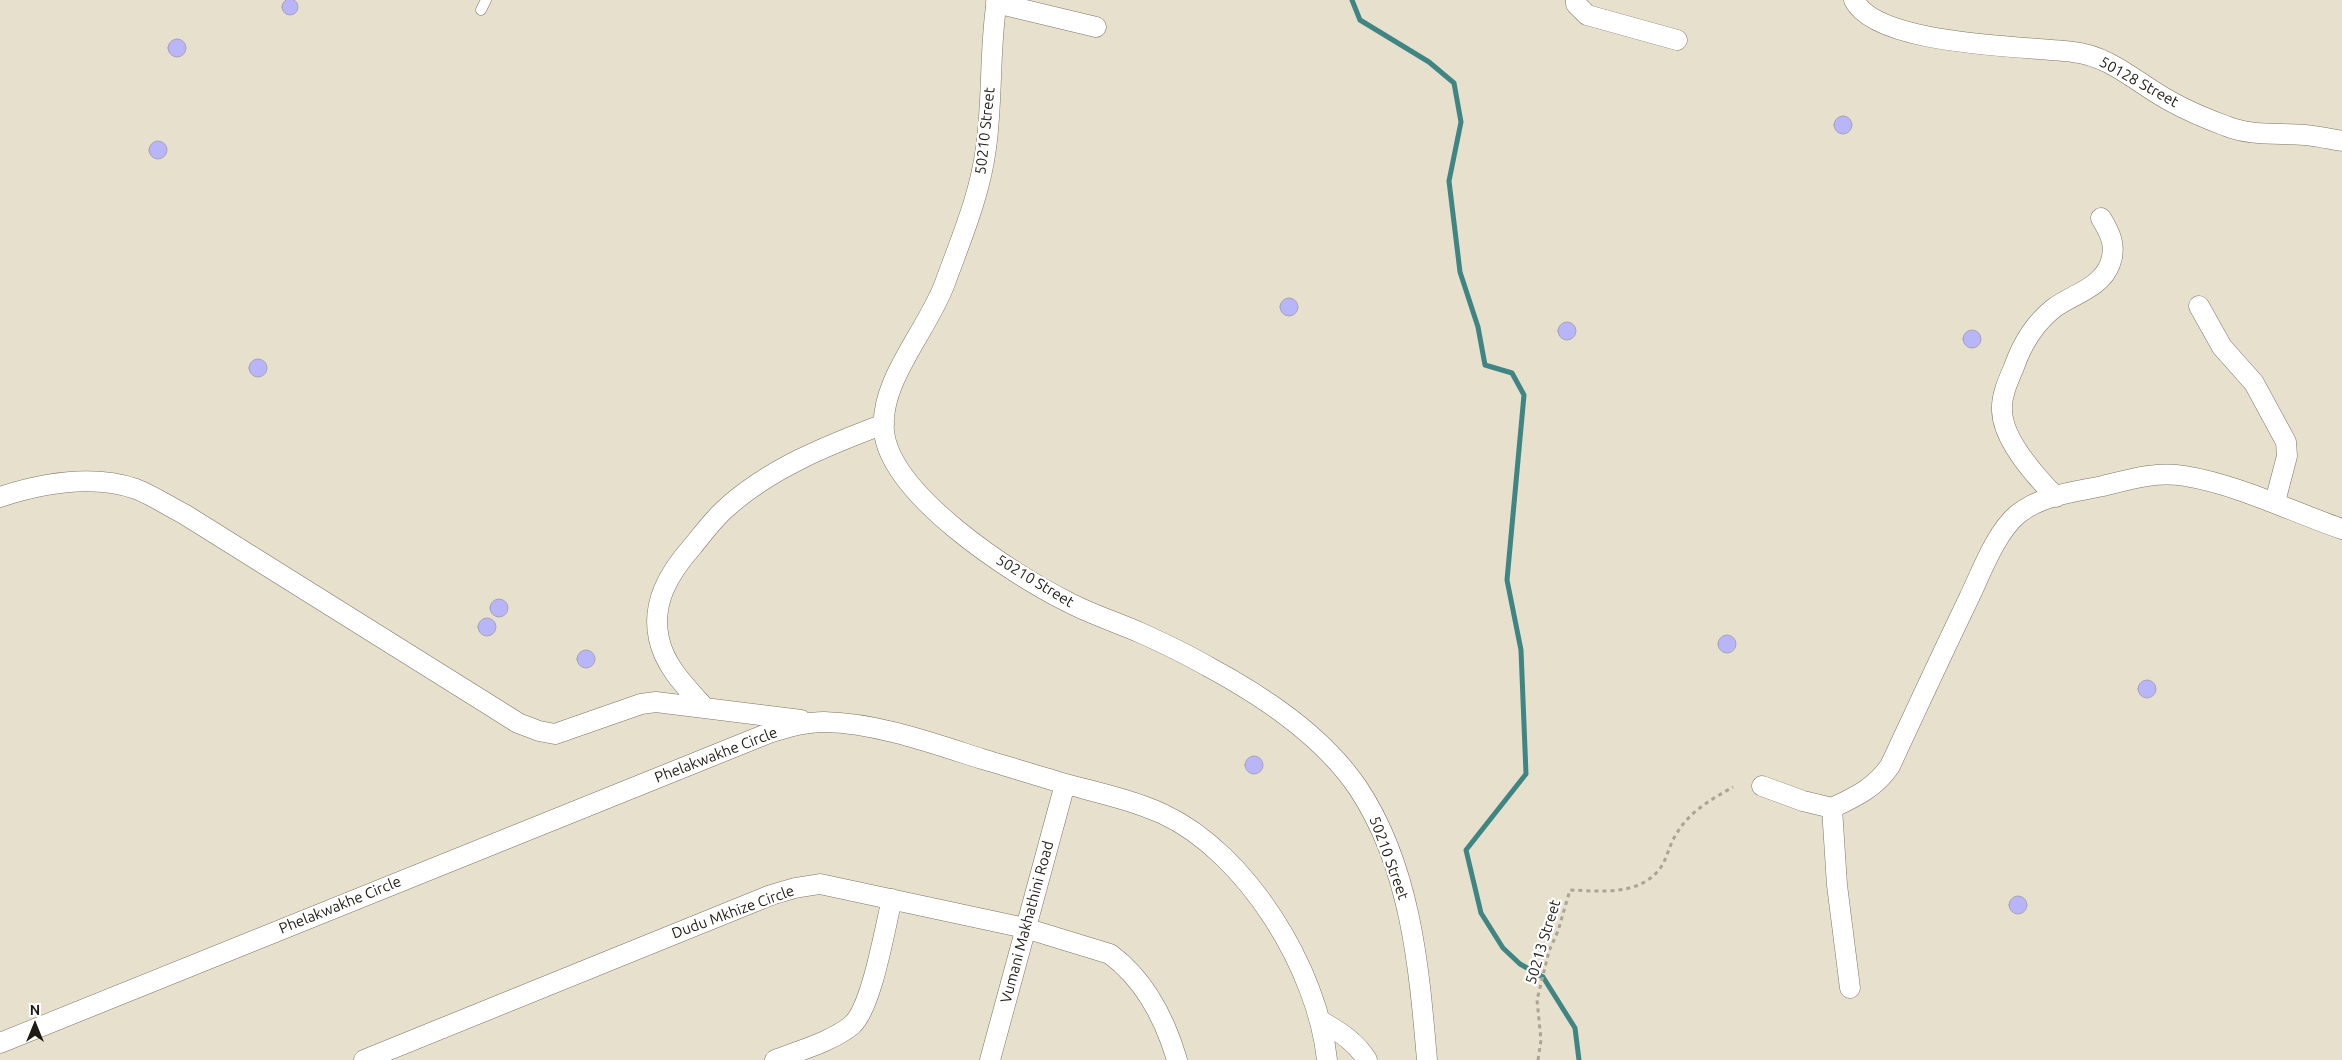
<!DOCTYPE html>
<style>
body{margin:0}
#map{position:relative;width:2342px;height:1060px;overflow:hidden;background:#e7e0cd;font-family:Ubuntu,sans-serif}
canvas{display:block}
.north{position:absolute;left:10px;top:1000px;width:50px;height:50px;-webkit-text-stroke:4px #fff;paint-order:stroke;rotate:0deg;font-size:14px;font-weight:700;line-height:20px;text-align:center;color:#1e1b14}
.north::after{content:'';display:block;margin:auto;width:18px;height:22px;background:#1e1b14;clip-path:polygon(50% 0,100% 100%,50% 72%,0 100%)}
</style>
<div id="map">
<canvas width="2342" height="1060"></canvas>
<div class="north">N</div>
</div>
<script>
const ctx = document.querySelector('canvas').getContext('2d');
ctx.lineJoin = 'round';
function strokePath(path, color, width, dash) { ctx.strokeStyle = color; ctx.lineWidth = width; ctx.lineCap = dash ? 'butt' : 'round'; ctx.setLineDash(dash || []); ctx.stroke(path); }
function paint(path, color) { ctx.fillStyle = color; ctx.fill(path, 'evenodd'); }
function write(font, color, halo, rows, align = 'center') {
  ctx.font = font + ' Ubuntu,sans-serif'; ctx.lineWidth = 4.5; ctx.setLineDash([]); ctx.textBaseline = 'middle'; ctx.strokeStyle = halo; ctx.fillStyle = color; for (const [text, x, y, turn = 0] of rows) {
    ctx.save(); ctx.translate(x, y); ctx.rotate((+turn || 0) * Math.PI / 180); ctx.textAlign = isNaN(turn) ? turn : align; if (halo) ctx.strokeText(text, 0, 0); ctx.fillText(text, 0, 0); ctx.restore();
  }
}
const stream = new Path2D(`
 M1352 0 1360 20 1429 62 1454 83 1461 122 1449 181 1460 272 1478 327 1485 365 1512 373 1524 395 1507 580 1521 650 1526 774 1466 850 1481 913 1503 948 1520 964 1543 977 1575 1028 1579 1060`);
const building = new Path2D(`
 M282 7a8 8 0 1 1 16 0a8 8 0 1 1-16 0Z
 M168 48a9 9 0 1 1 18 0a9 9 0 1 1-18 0Z
 M1834 125a9 9 0 1 1 18 0a9 9 0 1 1-18 0Z
 M149 150a9 9 0 1 1 18 0a9 9 0 1 1-18 0Z
 M1280 307a9 9 0 1 1 18 0a9 9 0 1 1-18 0Z
 M1558 331a9 9 0 1 1 18 0a9 9 0 1 1-18 0Z
 M1963 339a9 9 0 1 1 18 0a9 9 0 1 1-18 0Z
 M249 368a9 9 0 1 1 18 0a9 9 0 1 1-18 0Z
 M490 608a9 9 0 1 1 18 0a9 9 0 1 1-18 0Z
 M478 627a9 9 0 1 1 18 0a9 9 0 1 1-18 0Z
 M1718 644a9 9 0 1 1 18 0a9 9 0 1 1-18 0Z
 M577 659a9 9 0 1 1 18 0a9 9 0 1 1-18 0Z
 M2138 689a9 9 0 1 1 18 0a9 9 0 1 1-18 0Z
 M1245 765a9 9 0 1 1 18 0a9 9 0 1 1-18 0Z
 M2009 905a9 9 0 1 1 18 0a9 9 0 1 1-18 0Z`);
const path = new Path2D(`
 M1538 1060 1541 1040 1537 1000 1549 951 1558 931 1570 890C1600 891 1636 896 1658 871 1667 861 1669 844 1677 833 1690 811 1712 799 1733 787`);
const service = new Path2D(`
 M481 10 486 0`);
const minor = new Path2D(`
 M997 0C989 49 993 99 986 148 980 195 961 239 945 283 928 330 879 381 884 431 890 495 1012 574 1066 601 1090 614 1116 622 1141 633 1163 643 1186 654 1207 666 1263 696 1322 735 1358 788 1411 868 1419 967 1427 1060
 M1576 0V4L1587 15 1677 40
 M1854 0C1877 46 2026 46 2073 52 2111 56 2138 84 2170 101 2188 111 2207 119 2226 126 2250 136 2279 133 2305 135 2317 136 2330 139 2342 141
 M996 3 1096 27
 M2199 306 2222 347 2254 383 2286 442 2287 456 2275 502
 M0 497C43 483 92 474 136 489 152 495 168 506 184 514L491 706 518 723 539 731 555 734 641 704 656 702 801 720
 M2056 497C2036 477 2003 440 2002 411 2001 396 2008 381 2014 367 2022 344 2035 323 2054 308 2073 294 2101 288 2110 264 2117 246 2110 233 2101 218
 M705 708C687 688 665 667 659 639 651 603 669 573 692 547 702 535 712 521 724 510 768 469 828 445 884 424
 M1762 786 1803 801 1832 808
 M1850 988 1837 885 1832 808C1855 797 1875 788 1890 766 1916 710 1942 654 1969 598 1981 573 1996 532 2018 514 2042 495 2074 492 2103 486 2130 479 2157 471 2185 476 2239 485 2290 511 2342 529
 M1321 1021C1340 1032 1356 1042 1367 1060
 M0 1043 769 733C787 727 805 722 824 722 877 723 932 743 982 759 1010 767 1038 776 1066 784 1099 793 1132 800 1163 814 1247 853 1318 970 1327 1060
 M364 1060 771 895 795 888 820 884 1025 928 1110 954C1145 980 1165 1019 1177 1060
 M775 1060C798 1051 833 1041 852 1025 872 1007 885 927 892 899
 M990 1060 1065 784`);
const streetNames = [
 ["50128 Street",2139,82,29],
 ["50210 Street",985,131,-84],
 ["50210 Street",1035,581,31],
 ["Phelakwakhe Circle",716,755,-21],
 ["50210 Street",1389,858,70],
 ["Phelakwakhe Circle",340,905,-22],
 ["Dudu Mkhize Circle",733,912,-20],
 ["Vumani Makhathini Road",1027,922,-75],
 ["50213 Street",1543,942,-73]
];
strokePath(stream, '#3e8584', 5);
paint(building, '#b8b5f9');
strokePath(building, '#a3a3b5', 1);
strokePath(service, '#7b7564', 11);
strokePath(minor, '#7b7564', 21);
strokePath(path, '#aaa495', 3, [4, 4]);
strokePath(service, '#fff', 10);
strokePath(minor, '#fff', 20);
write('15px', '#1e1b14', '#fff', streetNames);
</script>
